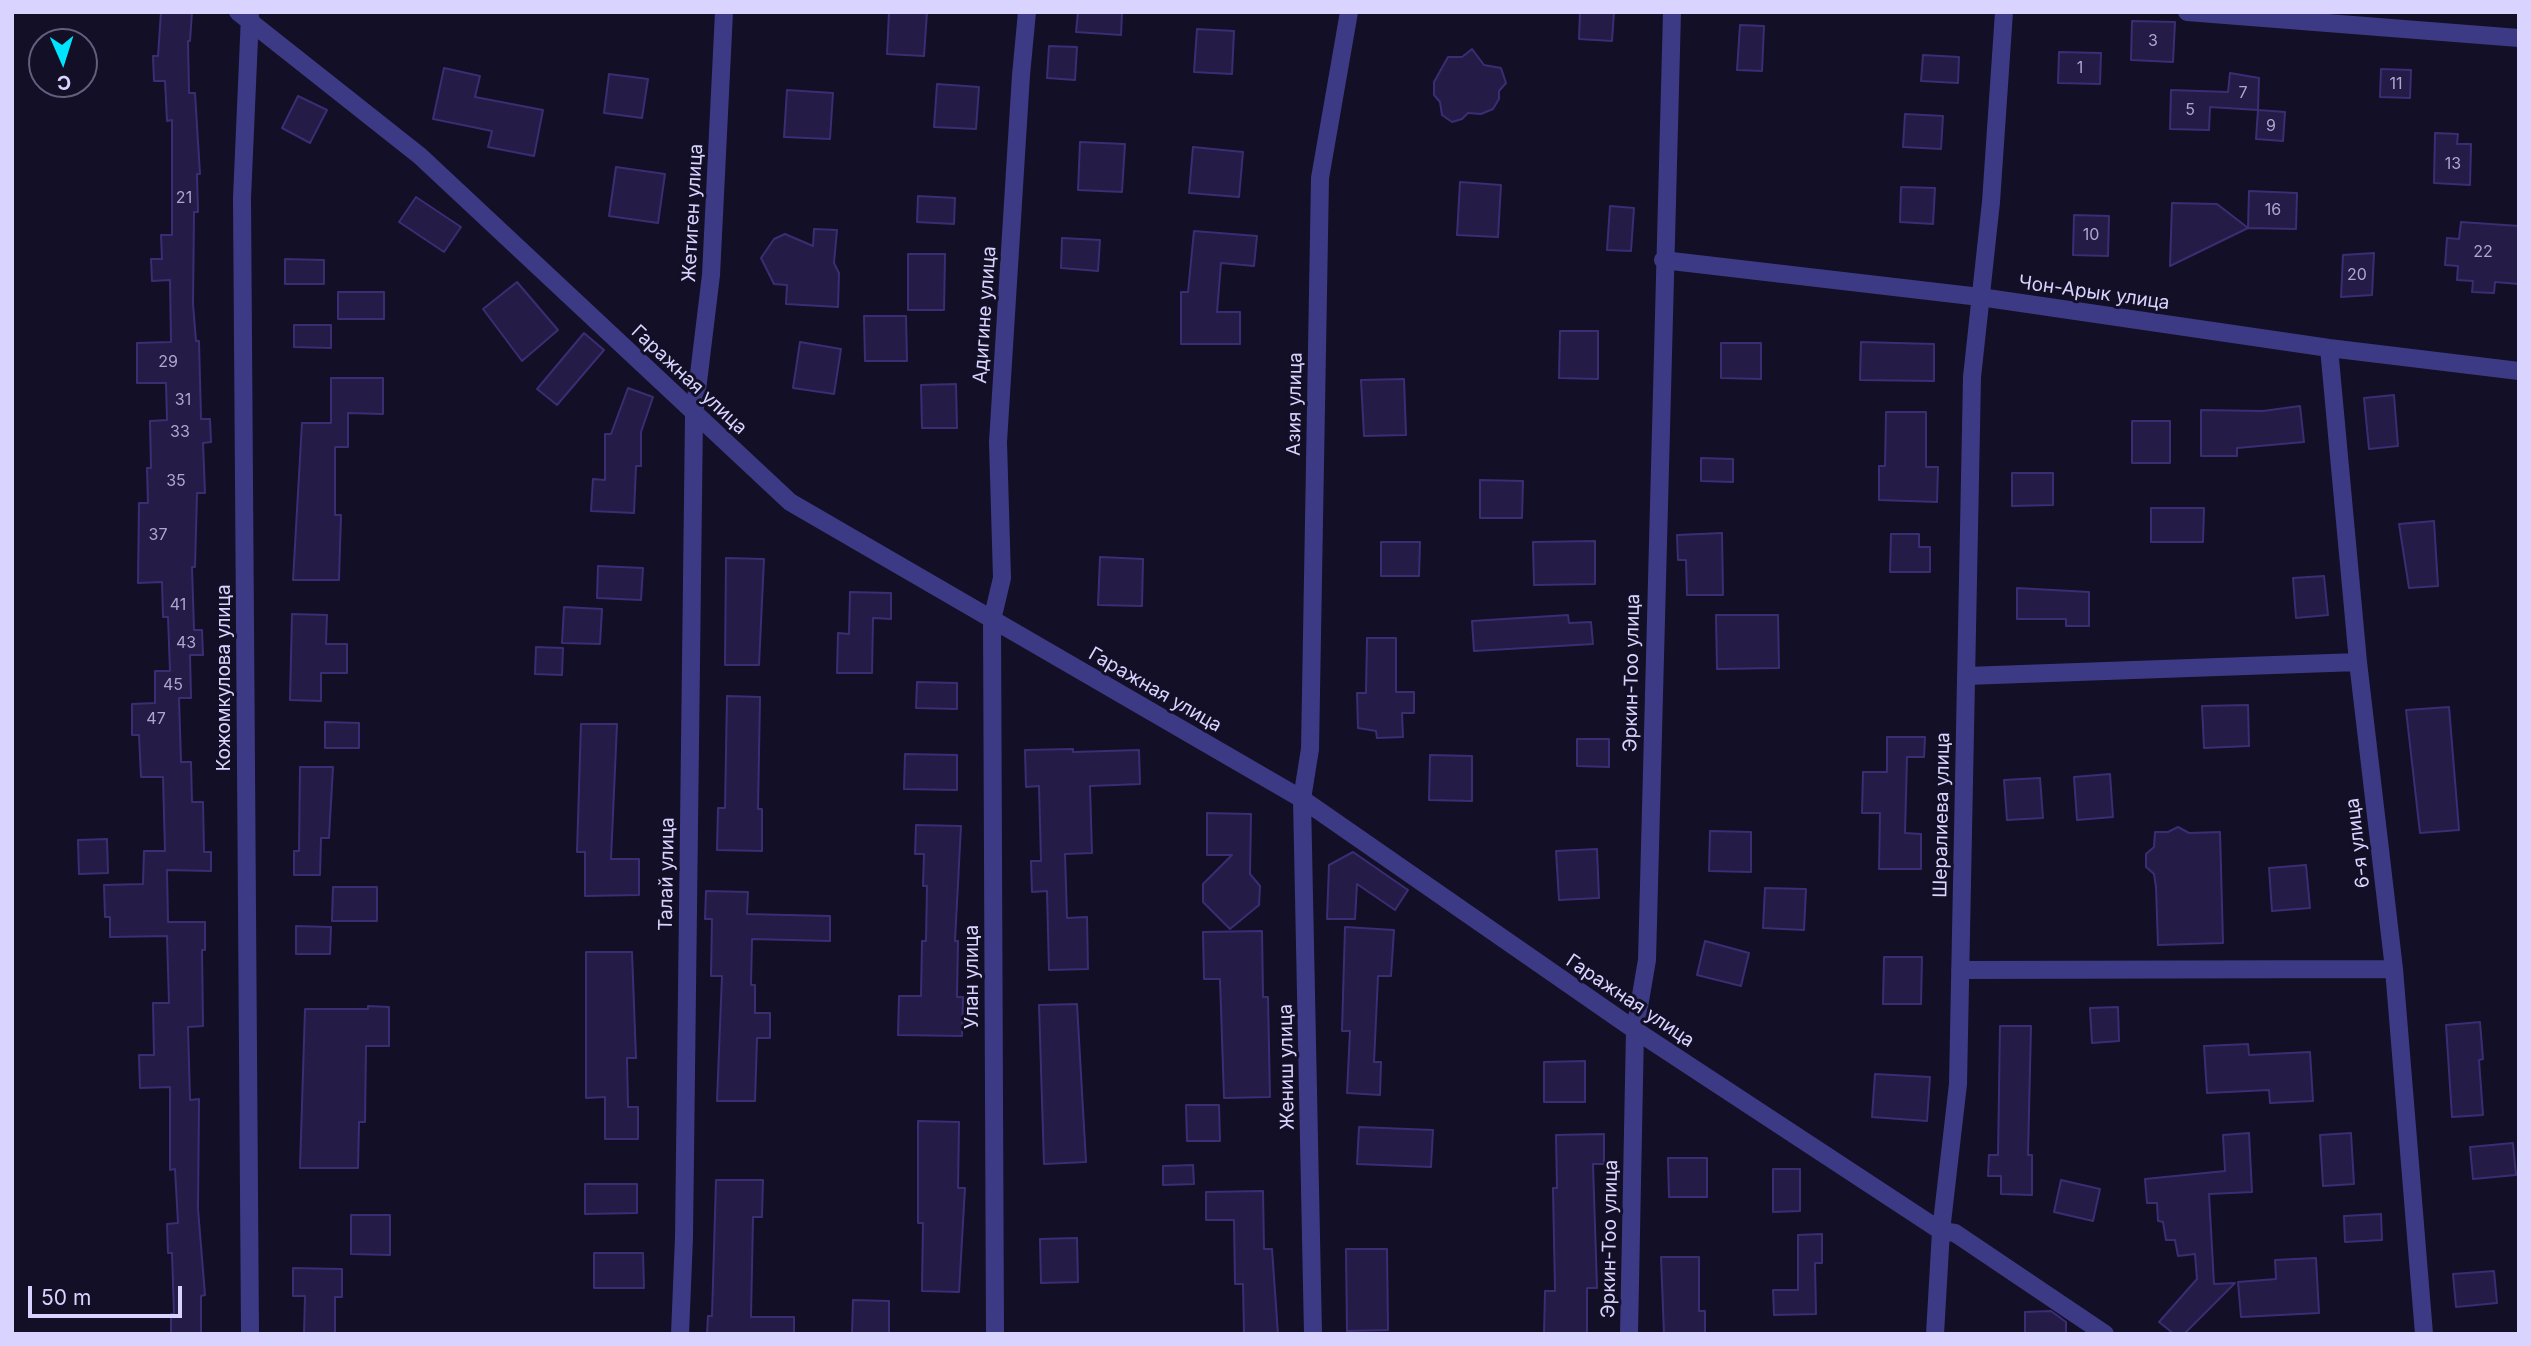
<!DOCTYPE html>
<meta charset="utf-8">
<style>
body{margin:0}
#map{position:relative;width:2531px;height:1346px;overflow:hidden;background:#130f26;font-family:Inter,sans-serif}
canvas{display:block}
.frame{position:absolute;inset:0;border:14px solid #d9d4ff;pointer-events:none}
.north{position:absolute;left:28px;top:28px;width:70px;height:70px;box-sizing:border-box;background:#130f26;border:2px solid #625e7d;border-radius:50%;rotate:177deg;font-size:19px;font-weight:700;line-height:28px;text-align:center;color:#d9d4ff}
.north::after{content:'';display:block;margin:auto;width:24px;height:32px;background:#00e5ff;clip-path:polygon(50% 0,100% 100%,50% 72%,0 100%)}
.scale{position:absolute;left:28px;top:1286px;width:154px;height:32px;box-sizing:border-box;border:4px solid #d9d4ff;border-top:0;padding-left:9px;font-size:21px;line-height:24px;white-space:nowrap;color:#d9d4ff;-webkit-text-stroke:5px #130f26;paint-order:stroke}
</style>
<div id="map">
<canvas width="2531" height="1346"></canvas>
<div class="frame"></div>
<div class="north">С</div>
<div class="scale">50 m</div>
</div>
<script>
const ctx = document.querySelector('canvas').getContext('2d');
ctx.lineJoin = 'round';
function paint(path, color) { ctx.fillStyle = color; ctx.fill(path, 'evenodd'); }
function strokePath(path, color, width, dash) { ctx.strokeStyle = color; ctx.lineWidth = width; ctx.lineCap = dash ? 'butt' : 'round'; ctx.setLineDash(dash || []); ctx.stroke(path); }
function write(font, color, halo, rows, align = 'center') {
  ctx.font = font + ' Inter,sans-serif'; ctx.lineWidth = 6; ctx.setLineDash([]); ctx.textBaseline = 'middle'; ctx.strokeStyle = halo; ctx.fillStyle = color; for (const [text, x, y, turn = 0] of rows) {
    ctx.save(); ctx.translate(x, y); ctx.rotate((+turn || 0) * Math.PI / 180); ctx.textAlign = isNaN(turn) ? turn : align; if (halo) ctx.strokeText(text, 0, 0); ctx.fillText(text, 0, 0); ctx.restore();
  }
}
const building = new Path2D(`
 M161 12H192L190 41H188L189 93H195L200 174H197L198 212H194L193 304 196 341H199L201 419H210L211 442 203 443 205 493H197L195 567H192L194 630H202L203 655H190L191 698H179L181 762H191L192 802H203L204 852H211V871L167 870 168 922H205V950H202L203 1026 188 1027 190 1100 199 1099 198 1209 205 1295 201 1296V1334H171V1314H174L172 1253H168L167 1224 178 1223 175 1169 170 1170V1087L140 1088 139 1055H154L153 1003H169L167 936 110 937V917H105L104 885 143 884 144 851H165L163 777H141L139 735H132V704L155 703V671H170L168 617H163L162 582 138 583 139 503H148L147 468H151L150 421 167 420 166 383H137V343L171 342 170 280 152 281 151 259H162L161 235H172V120L167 121 165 81H154L153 56H158Z
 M889 12H927L924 56 887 54Z
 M1078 12H1122L1121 35 1076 32Z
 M1580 12H1614L1612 41 1579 39Z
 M2132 21 2175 22 2173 62 2131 60Z
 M1740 25 1764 26 1762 71 1737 70Z
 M1197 29 1234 31 1232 74 1194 72Z
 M1049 46 1077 47 1075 80 1047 78Z
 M1472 49 1484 65 1501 68 1506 83 1499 91V99L1493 109 1481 114 1468 113 1462 119 1452 122 1442 115 1440 102 1434 95V82L1448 57H1462Z
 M2059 52 2101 53 2100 84 2058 83Z
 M1923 55 1959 57 1958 83 1921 81Z
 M444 68 480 76 475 97 543 110 534 156 488 147 492 131 433 119Z
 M2381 69 2411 70 2410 98 2380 97Z
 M2230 73 2259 78 2258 110 2210 107 2209 130 2170 129 2171 90 2228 92Z
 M609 74 648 79 642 118 604 113Z
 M937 84 979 87 976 129 934 127Z
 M787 90 833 93 830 139 784 137Z
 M298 96 327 110 310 143 282 128Z
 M2258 110 2285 112 2283 141 2256 139Z
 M1905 114 1943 116 1941 149 1903 147Z
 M2435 133 2458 134 2457 144H2471L2470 185 2434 183Z
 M1080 142 1125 144 1122 192 1078 190Z
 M1193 147 1243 152 1239 197 1189 193Z
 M616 167 665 174 658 223 609 216Z
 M1460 182 1501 185 1498 237 1457 235Z
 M1901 187 1935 188 1933 224 1900 222Z
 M2249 191 2297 193 2296 229 2248 228Z
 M918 196 955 198 954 224 917 222Z
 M416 197 461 227 444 252 399 222Z
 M2172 203 2217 204 2248 228 2170 266Z
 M1610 206 1634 208 1631 251 1607 250Z
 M2074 215 2109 216 2108 256 2073 255Z
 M2461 222 2519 226V284L2495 282 2494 293 2472 292 2473 281 2457 280 2458 266 2445 265 2447 238 2459 239Z
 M814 229 837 230 834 263 839 273 838 307 786 304 787 285 774 284 761 258 774 239 785 234 813 246Z
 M1194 231 1257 236 1254 266 1221 263 1217 312H1240V344H1181V292H1188Z
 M1062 238 1100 240 1098 271 1061 268Z
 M2374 253 2372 295 2341 297 2343 255Z
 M908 254H945L944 310H908Z
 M285 259 324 260V284H285Z
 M517 282 558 330 522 361 483 309Z
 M338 292H384V319H338Z
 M864 316H906L907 361H865Z
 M294 325H331V348L294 347Z
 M1560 331H1598V379L1559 378Z
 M584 333 604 350 557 405 537 389Z
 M800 342 841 349 834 394 793 388Z
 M1861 342 1934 344V381L1860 380Z
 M1721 343H1761V379L1721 378Z
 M331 378H383V414L348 413V447H335V515H341L339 580H293L302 423H331Z
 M1404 379 1406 435 1364 436 1361 380Z
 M956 384 957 428H922L921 385Z
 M628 388 653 397 641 432V466H636L634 513 591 511 593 479 605 480V434H611Z
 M2394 395 2398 446 2369 449 2364 398Z
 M2300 406 2304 442 2237 448V456H2201V410L2263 411Z
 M1886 412H1926V467H1938L1937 502 1879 500V466H1885Z
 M2132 421H2170V463H2132Z
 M1701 458 1733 459V482L1701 481Z
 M2012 473H2053V505L2012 506Z
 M1480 480 1523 481 1522 518H1480Z
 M2151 508H2204L2203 542H2151Z
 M2434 521 2438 586 2409 588 2399 524Z
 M1722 533 1723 595H1687L1686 560H1678L1677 535Z
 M1891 534H1919V547H1930V572H1890Z
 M1595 541V584L1534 585 1533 542Z
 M1381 542H1420L1419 576H1381Z
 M1100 557 1143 559 1142 606 1098 605Z
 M726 558 764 559 759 665H725Z
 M598 566 643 568 641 600 597 598Z
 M2324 576 2328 615 2296 618 2293 578Z
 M2017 588 2089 592V626H2066V619H2017Z
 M850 592 891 593V619L873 618 872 673H837L838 633 849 634Z
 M564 607 602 609 600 644 562 643Z
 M292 614 327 615 326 644H347V673H321V701L290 700Z
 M1568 615 1569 623 1591 622 1593 644 1474 651 1472 621Z
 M1716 615H1778L1779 668 1717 669Z
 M1367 638H1396V692H1414V713H1402L1403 737 1377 738 1376 731 1358 728 1357 693H1366Z
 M536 647 563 648 562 675 535 674Z
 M917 682 957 683V709L916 708Z
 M727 696 760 697 758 809H762V851L717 850 718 808H725Z
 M2248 705 2249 746 2204 748 2202 706Z
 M2449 707 2459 830 2420 833 2406 710Z
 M325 722 359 723V748H325Z
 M581 724H617L611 859H639V895L585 896V852H577Z
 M1887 737H1925L1924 757H1907L1905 833 1921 834V869H1879L1880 813H1862L1863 772H1887Z
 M1577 739H1609V767L1577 766Z
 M1073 749V752L1139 750 1140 784 1090 786 1092 853 1065 854 1067 918 1087 917 1088 969 1049 970 1047 891 1032 892 1031 861H1041L1039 786 1026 787 1025 750Z
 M905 754 957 755V790L904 789Z
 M1430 755 1472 756V801L1429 800Z
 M300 767H333L329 838H321L320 875H294V851H299Z
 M2110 774 2113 817 2077 820 2074 777Z
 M2040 778 2043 818 2007 820 2004 780Z
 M1207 813 1251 814 1250 874 1260 886 1259 905 1230 929 1203 902V884L1232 855H1207Z
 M916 825 961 826 955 941H958L957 997H963L962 1036 898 1035 899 996H921L922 941H926L927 886H923L924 854H915Z
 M2178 827 2189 833 2220 832 2223 943 2158 945 2156 887 2154 874 2146 867V854L2154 847 2155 832H2168Z
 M1710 831 1751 832V872L1709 871Z
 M107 839 108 873 79 874 78 840Z
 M1597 849 1599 898 1559 900 1556 851Z
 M1353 852 1408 890 1395 910 1357 884 1355 919H1327L1329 865Z
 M2306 865 2310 908 2272 911 2269 868Z
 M333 887H377V921H332Z
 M1765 888 1806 889 1804 930 1763 928Z
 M706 891 748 892 747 914 830 916V941L752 939 751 985H755V1013H770V1038H757L755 1101H717L722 976H711L712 919H705Z
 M296 926 331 927 330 954H296Z
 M1345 927 1394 930 1391 976H1378L1374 1062H1381L1380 1095 1347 1093 1350 1031H1342Z
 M1262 931 1263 997H1268L1270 1097 1224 1098 1220 979H1204L1203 932Z
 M1705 941 1749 953 1741 986 1697 975Z
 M586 952H632L636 1058H627L628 1107H638V1139H605V1097L586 1098Z
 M1884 957H1922L1921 1004H1883Z
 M1077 1004 1086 1162 1044 1164 1039 1005Z
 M368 1006 389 1007V1046H366L365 1122H359L358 1168H300L305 1009H368Z
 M2118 1007 2119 1041 2092 1043 2090 1008Z
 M2480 1022 2483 1059 2479 1060 2483 1115 2452 1117 2446 1025Z
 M2000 1026H2031L2028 1155H2032V1195L2001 1194V1176H1988L1989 1155H1998Z
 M2248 1044 2249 1055 2310 1052 2313 1101 2270 1103 2269 1090 2207 1093 2204 1046Z
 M1585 1061V1102H1544V1062Z
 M1875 1074 1930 1077 1927 1121 1872 1117Z
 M1186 1105H1219L1220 1141H1187Z
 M918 1121 959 1122 958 1188H965L959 1292 922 1291 923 1223H918Z
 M1359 1127 1433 1130 1431 1167 1357 1164Z
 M2249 1133 2252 1192 2209 1194 2214 1284 2235 1283 2184 1334H2174L2159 1322 2197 1279 2195 1254 2178 1256 2175 1240H2166L2163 1222 2158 1221 2157 1203H2147L2145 1179 2225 1171 2223 1135Z
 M2351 1133 2354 1184 2323 1186 2320 1135Z
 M1604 1134V1164H1593L1597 1288H1587V1334H1544L1545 1291H1555L1553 1188H1557L1556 1135Z
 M2513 1143 2516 1175 2473 1179 2470 1147Z
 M1668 1158H1707V1197H1669Z
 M1193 1165 1194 1184 1163 1185V1166Z
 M1773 1169H1800V1211L1773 1212Z
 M716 1180H763L762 1217H753L751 1317H794V1334H707L708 1316H712Z
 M2061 1180 2100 1189 2093 1221 2054 1212Z
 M585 1184H637V1213L585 1214Z
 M1263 1191 1264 1249H1272L1278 1334H1244L1243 1284H1235L1234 1220H1206V1192Z
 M2381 1214 2382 1240 2345 1242 2344 1216Z
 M351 1215H390V1255L351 1254Z
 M1822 1234V1263H1815L1816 1314 1774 1315 1773 1290H1798V1235Z
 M1077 1238 1078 1282 1041 1283 1040 1239Z
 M1346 1249H1387L1388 1330 1347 1331Z
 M594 1253H643L644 1288H594Z
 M1661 1257H1699V1311H1705V1334H1664Z
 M2316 1258 2319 1313 2241 1317 2238 1282 2276 1279 2275 1260Z
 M293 1268 342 1269V1297H335V1334H304L305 1296H293Z
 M2494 1271 2497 1303 2456 1307 2453 1274Z
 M853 1300 889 1301V1334H852Z
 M2051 1311 2066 1322V1334H2025V1312Z`);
const minor = new Path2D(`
 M238 12 420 156 790 502 1302 799 1635 1030 1941 1231 1955 1233 2105 1334
 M2187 12 2519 38
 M250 16 242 198 250 1334
 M1663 260 1980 297 2329 348 2519 371
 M2329 348 2358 662 2394 969 2424 1334
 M1966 676 2358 662
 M1960 970 2394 969
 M680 1334 684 1237 694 415 711 275 724 12
 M995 1334 992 620 1002 578 998 442 1021 75 1027 12
 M1313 1334 1302 799 1310 749 1320 178 1349 12
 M1629 1334 1635 1030 1647 960 1672 12
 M1935 1334 1941 1231 1958 1084 1972 377 1991 202 2004 12`);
const numberNames = [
 ["3",2153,41],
 ["1",2080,68],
 ["11",2396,84],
 ["7",2243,93],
 ["5",2190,110],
 ["9",2271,126],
 ["13",2453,164],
 ["21",184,198],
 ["16",2273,210],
 ["10",2091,235],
 ["22",2483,252],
 ["20",2357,275],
 ["29",168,362],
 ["31",183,400],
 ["33",180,432],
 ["35",176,481],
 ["37",158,535],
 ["41",178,605],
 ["43",186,643],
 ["45",173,685],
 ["47",156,719]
];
const streetNames = [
 ["Жетиген улица",693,213,-87],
 ["Чон-Арык улица",2094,293,8],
 ["Адигине улица",985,315,-86],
 ["Гаражная улица",689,380,43],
 ["Азия улица",1295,404,-89],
 ["Эркин-Тоо улица",1632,673,-89],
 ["Кожомкулова улица",224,678,-90],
 ["Гаражная улица",1155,690,30],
 ["Шералиева улица",1942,815,-89],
 ["6-я улица",2358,843,-97],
 ["Талай улица",667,874,-89],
 ["Улан улица",972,977,-90],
 ["Гаражная улица",1630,1001,34],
 ["Жениш улица",1287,1067,-91],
 ["Эркин-Тоо улица",1610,1239,-89]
];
paint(building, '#241b47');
strokePath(building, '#3b2d73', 2);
strokePath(minor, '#3d3a85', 18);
write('16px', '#aca6d1', null, numberNames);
write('19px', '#d9d4ff', '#130f26', streetNames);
</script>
